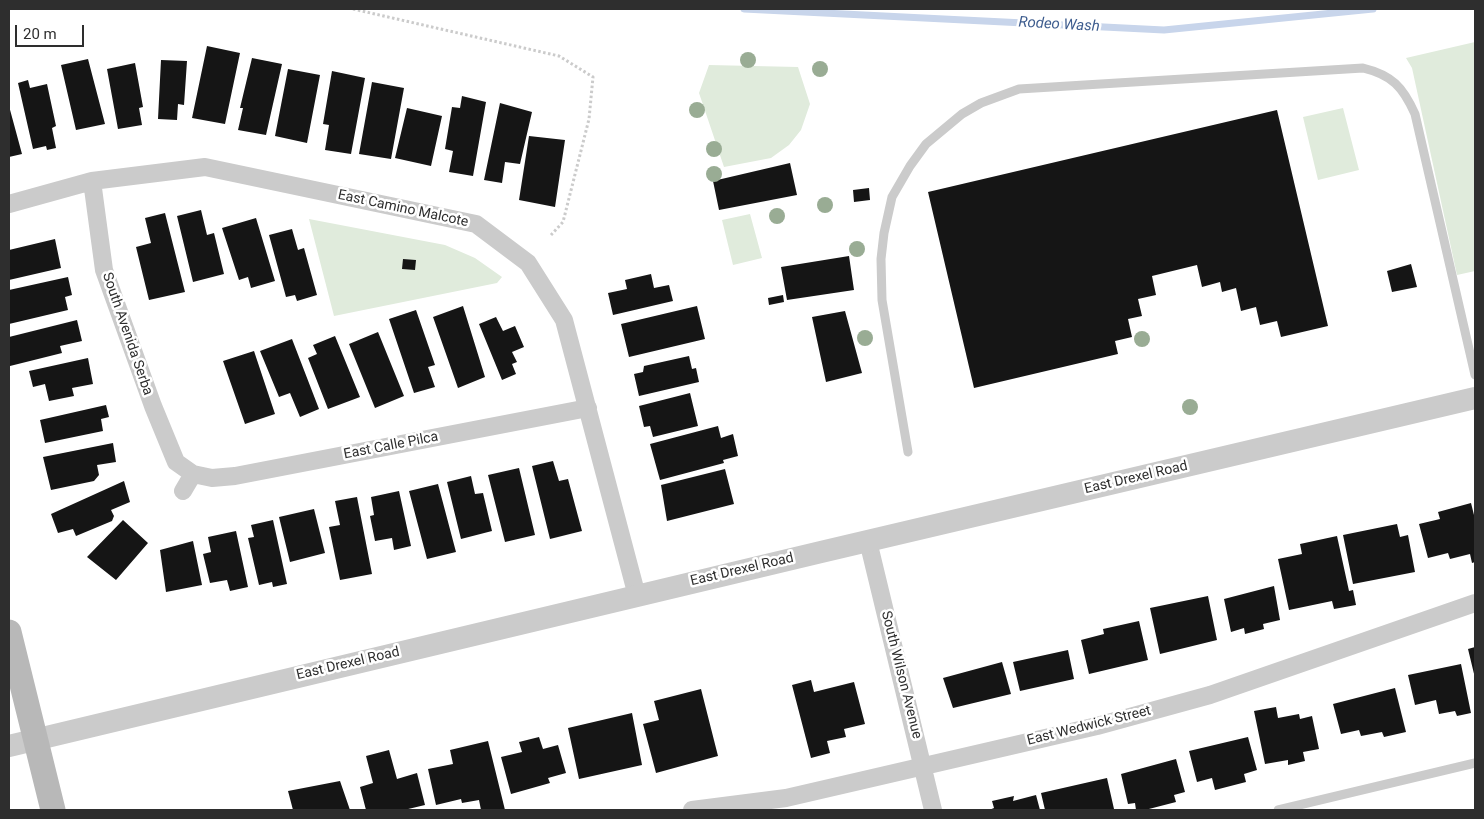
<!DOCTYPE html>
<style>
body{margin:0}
#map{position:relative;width:1484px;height:819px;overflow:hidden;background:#fff;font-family:Roboto,sans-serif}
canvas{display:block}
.frame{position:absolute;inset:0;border:10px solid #2e2e2e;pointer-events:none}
.scale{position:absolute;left:15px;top:25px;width:69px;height:22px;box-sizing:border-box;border:2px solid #2e2e2e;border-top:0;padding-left:6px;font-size:15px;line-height:18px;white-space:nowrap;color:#2e2e2e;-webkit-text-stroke:4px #fff;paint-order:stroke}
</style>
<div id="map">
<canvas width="1484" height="819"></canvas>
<div class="frame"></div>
<div class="scale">20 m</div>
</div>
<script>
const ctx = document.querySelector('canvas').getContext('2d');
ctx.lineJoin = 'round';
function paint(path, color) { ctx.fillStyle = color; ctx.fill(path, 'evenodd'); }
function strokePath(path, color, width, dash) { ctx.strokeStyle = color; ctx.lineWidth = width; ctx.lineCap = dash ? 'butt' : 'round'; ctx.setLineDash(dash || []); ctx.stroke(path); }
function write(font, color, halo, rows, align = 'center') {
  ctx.font = font + ' Roboto,sans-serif'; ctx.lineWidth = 5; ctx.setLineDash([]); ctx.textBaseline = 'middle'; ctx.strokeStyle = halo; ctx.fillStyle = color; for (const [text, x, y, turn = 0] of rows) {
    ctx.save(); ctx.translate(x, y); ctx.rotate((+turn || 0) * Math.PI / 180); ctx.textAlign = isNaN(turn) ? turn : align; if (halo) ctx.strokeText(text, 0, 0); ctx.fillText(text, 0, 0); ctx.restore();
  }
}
const green = new Path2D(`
 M1475 42V271L1457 275 1412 68 1406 58Z
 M709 65 798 67 810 104 801 130 789 145 771 158 724 167 699 93Z
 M1343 108 1359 170 1318 180 1303 117Z
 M750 214 762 258 733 265 722 220Z
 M309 219 445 245 475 258 502 277 497 283 334 316Z`);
const stream = new Path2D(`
 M744 9 1164 30 1373 9`);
const building = new Path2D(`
 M207 46 240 53 225 124 192 118Z
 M252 58 282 64 266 135 238 130 243 108H240Z
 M88 59 105 124 76 130 61 65Z
 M161 60 187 61 184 105 178 104 177 120 158 119Z
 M135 63 143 107 139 108 142 125 118 129 107 69Z
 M288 69 320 75 307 143 275 136Z
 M332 71 365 78 351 154 325 150 329 125 323 124Z
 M28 80 30 88 47 84 56 126 52 128 56 148 47 150 46 146 33 149 18 83Z
 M372 82 404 88 391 159 359 154Z
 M462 96 486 102 473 176 449 172 453 151 445 149 452 107 460 108Z
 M500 103 532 112 520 164 505 162 502 183 484 180Z
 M9 106 22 154 9 157Z
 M407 108 442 116 431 166 395 158Z
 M1277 110 1328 326 1281 337 1277 321 1260 325 1256 307 1241 311 1236 288 1222 292 1220 282 1202 287 1197 265 1152 276 1156 295 1138 299 1142 316 1128 319 1132 337 1115 341 1118 354 974 388 928 192Z
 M529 136 565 140 555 207 519 200Z
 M790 163 797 195 719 210 713 181Z
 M869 188 870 200 854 202 853 190Z
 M201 210 207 235 214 233 224 274 193 282 177 216Z
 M165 213 185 292 149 300 136 247 151 243 145 218Z
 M256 218 275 281 251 288 248 277 239 280 222 228Z
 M292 229 298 250 304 248 317 295 297 301 295 295 286 297 269 235Z
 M55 239 61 268 9 280V250Z
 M849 256 854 290 787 300 781 267Z
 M403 259 416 260 415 270 402 269Z
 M1411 264 1417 287 1392 292 1387 271Z
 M651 274 654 288 669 285 673 301 613 315 608 293 627 289 625 280Z
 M68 277 72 295 65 297 68 310 9 324V290Z
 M783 295 784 302 769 305 768 298Z
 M463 306 485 377 458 388 433 317Z
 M697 306 705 339 629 357 621 324Z
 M416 310 435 365 428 367 435 387 414 393 389 319Z
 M845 311 862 373 826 382 812 317Z
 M496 317 503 331 515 326 524 347 512 352 517 362 512 364 516 374 502 380 479 324Z
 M77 320 82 341 60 346 62 353 10 366 9 359V337Z
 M378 332 404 396 375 408 349 344Z
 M335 336 360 397 328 409 308 358 317 354 313 345Z
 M292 339 319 409 300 417 290 393 279 397 260 351Z
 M254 351 275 414 245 424 223 361Z
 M689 356 692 369 696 368 699 382 639 396 634 374 643 372 644 366Z
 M88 358 93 384 72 388 74 396 49 401 45 384 33 387 29 371Z
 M690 393 698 426 653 437 650 426 644 427 639 406Z
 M106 405 109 417 101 419 103 431 45 443 40 420Z
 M718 426 721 438 733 434 738 456 723 460 724 463 660 480 650 444Z
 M113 443 116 462 97 465 99 475 94 481 51 490 43 457Z
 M553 461 559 481 568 479 582 531 550 539 532 466Z
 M519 468 535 535 505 542 488 475Z
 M725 469 734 504 667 521 661 485Z
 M471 476 475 494 483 493 492 531 461 539 447 482Z
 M124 481 130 502 111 510 114 516 112 521 76 536 73 529 58 533 51 514Z
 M438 484 456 552 427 559 409 491Z
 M399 491 411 546 394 550 392 538 375 541 370 516 374 515 371 497Z
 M357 497 372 574 340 580 329 527 340 525 335 501Z
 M1471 503 1475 519V562L1472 563 1470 554 1450 559 1448 553 1428 558 1419 524 1440 519 1438 512Z
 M314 509 325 553 290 562 279 517Z
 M123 520 148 543 116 580 87 557Z
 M273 520 287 584 273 587 272 582 259 585 248 538 254 537 251 525Z
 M1397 524 1400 537 1408 535 1415 572 1353 584 1343 535Z
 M236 531 248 587 230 591 227 580 210 583 203 554 211 552 208 537Z
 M1337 536 1349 591 1353 590 1356 605 1334 609 1332 601 1289 610 1278 559 1302 554 1300 544Z
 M193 541 202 585 166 592 160 550Z
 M1274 586 1280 620 1263 624 1264 629 1245 634 1244 628 1231 632 1224 599Z
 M1208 596 1217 640 1160 654 1150 608Z
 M1139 621 1148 660 1089 674 1081 640 1104 634 1103 629Z
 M1475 647V678L1468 649Z
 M1068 650 1074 679 1020 691 1013 662Z
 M1002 662 1011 694 953 708 943 678Z
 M1461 664 1471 713 1457 716 1455 711 1439 714 1436 700 1415 705 1408 675Z
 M811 680 814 692 854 682 865 724 844 729 846 737 827 741 830 753 811 758 792 685Z
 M1395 688 1406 732 1384 737 1382 732 1361 736 1359 730 1341 734 1333 704Z
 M701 689 718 756 656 773 643 724 659 720 654 701Z
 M1276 707 1278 718 1299 714 1300 719 1312 716 1319 749 1303 752 1305 761 1288 765V760L1265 764 1254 711Z
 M632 713 642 765 579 779 568 728Z
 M539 737 543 749 558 745 566 773 548 778 550 783 511 794 501 757 522 752 519 742Z
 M1248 737 1257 770 1244 774 1246 782 1215 790 1212 778 1197 782 1189 751Z
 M488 741 505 810H481L479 800 462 803 461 799 436 805 428 769 453 764 450 750Z
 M389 750 397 779 417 773 425 805 404 810H366L360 787 373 783 366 756Z
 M1176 759 1185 792 1174 795 1176 802 1145 810H1136L1135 803 1128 804 1121 774Z
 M1107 778 1114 809 1107 810H1045L1041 793Z
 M340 781 350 810H293L288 791Z
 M1036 795 1040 810H989L994 808 992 801 1014 796 1013 801Z`);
const path = new Path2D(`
 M353 9 559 56 593 77 589 119 563 222 551 235`);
const service = new Path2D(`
 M908 452 882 300 881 259 884 233 892 197 910 166 926 144 962 114 981 103 1019 89 1363 68C1392 75 1403 87 1415 114L1475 375
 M1278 810 1475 763`);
const minor = new Path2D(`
 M92 181 104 270 153 406 176 462 193 474 212 478 235 476 588 408
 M9 204 92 181 205 167 476 224 528 263 564 320 637 596
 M183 491 193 474
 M868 541 933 810
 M692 810 786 798 1097 726 1210 695 1475 603`);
const tertiary = new Path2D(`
 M9 746 821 552 1475 398`);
const secondary = new Path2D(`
 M9 632 53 810`);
const trees = [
 [748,60],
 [820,69],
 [697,110],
 [714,149],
 [714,174],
 [825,205],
 [777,216],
 [857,249],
 [865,338],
 [1142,339],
 [1190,407]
];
const streetNames = [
 ["East Camino Malcote",403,209,12],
 ["South Avenida Serba",127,334,71],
 ["East Calle Pilca",391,446,-11],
 ["East Drexel Road",1136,478,-13],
 ["East Drexel Road",742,570,-13],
 ["East Drexel Road",348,664,-13],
 ["South Wilson Avenue",901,675,76],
 ["East Wedwick Street",1089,726,-14]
];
const waterNames = [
 ["Rodeo Wash",1059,25,3]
];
paint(green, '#e0ebdc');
strokePath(stream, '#c8d5eb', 7);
paint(building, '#151515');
strokePath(path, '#cbcbcb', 3, [2.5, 2.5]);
strokePath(service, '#cbcbcb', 9);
strokePath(minor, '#cbcbcb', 18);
strokePath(tertiary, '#cbcbcb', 22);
strokePath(secondary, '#b8b8b8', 25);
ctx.fillStyle = '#99ac94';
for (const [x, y] of trees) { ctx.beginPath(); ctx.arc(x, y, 8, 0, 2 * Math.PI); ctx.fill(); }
write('14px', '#2e2e2e', '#fff', streetNames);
write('italic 15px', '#3d5c8e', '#fff', waterNames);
</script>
